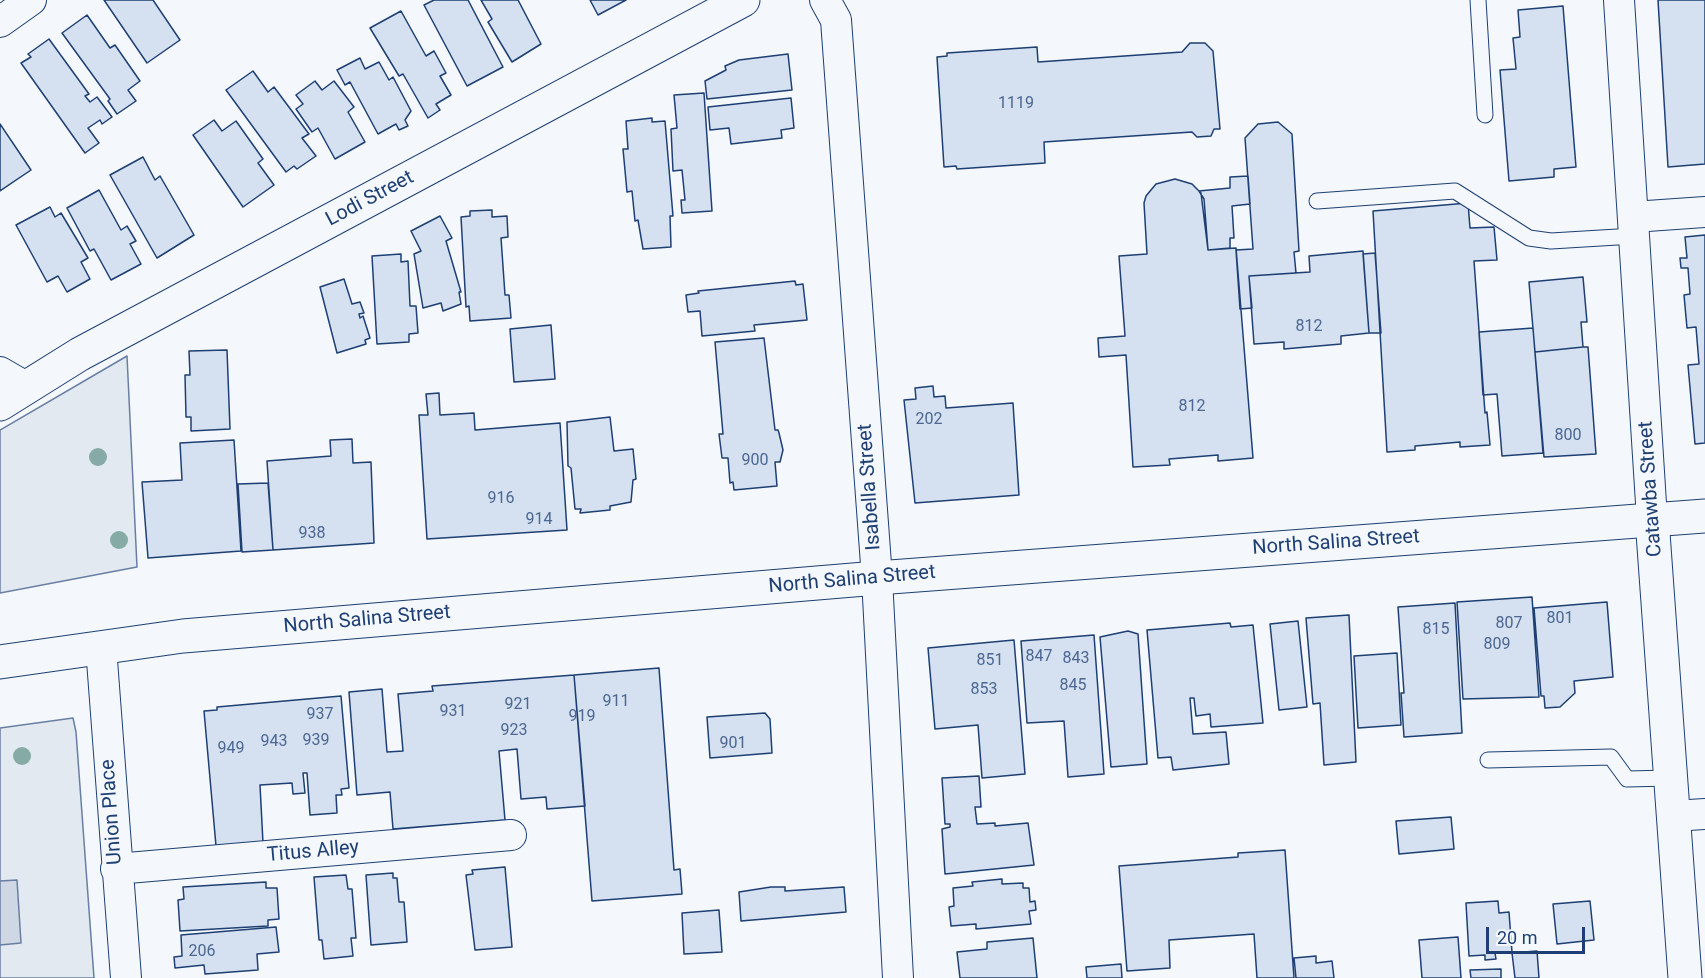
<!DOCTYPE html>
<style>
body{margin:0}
#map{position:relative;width:1705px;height:978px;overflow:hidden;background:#f4f7fb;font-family:Roboto,sans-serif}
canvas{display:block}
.scale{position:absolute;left:1486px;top:927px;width:99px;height:27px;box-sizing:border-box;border:3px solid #1d3f73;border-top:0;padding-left:8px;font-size:18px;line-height:21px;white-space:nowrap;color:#1d3f73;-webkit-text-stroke:4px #f4f7fb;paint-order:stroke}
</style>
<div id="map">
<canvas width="1705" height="978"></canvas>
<div class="scale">20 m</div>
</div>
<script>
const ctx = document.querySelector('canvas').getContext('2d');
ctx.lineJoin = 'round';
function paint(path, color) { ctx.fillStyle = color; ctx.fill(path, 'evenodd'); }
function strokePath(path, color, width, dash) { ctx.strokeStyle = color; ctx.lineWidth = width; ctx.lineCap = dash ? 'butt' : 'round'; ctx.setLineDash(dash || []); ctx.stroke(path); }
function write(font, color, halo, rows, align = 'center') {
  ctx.font = font + ' Roboto,sans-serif'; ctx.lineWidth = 4.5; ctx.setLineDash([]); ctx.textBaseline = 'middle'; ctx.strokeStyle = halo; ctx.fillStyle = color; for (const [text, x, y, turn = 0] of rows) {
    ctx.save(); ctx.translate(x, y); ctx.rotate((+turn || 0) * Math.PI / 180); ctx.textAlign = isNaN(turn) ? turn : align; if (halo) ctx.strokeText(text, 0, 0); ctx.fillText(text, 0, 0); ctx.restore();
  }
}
const green = new Path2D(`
 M127 356 137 567 0 593V430Z
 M73 718 76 732 94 978H0V728Z`);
const water = new Path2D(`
 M17 880 21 943 0 945V881Z`);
const building = new Path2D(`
 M104 0H153L180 40 147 63Z
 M434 0H468L503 67 467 86 424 5Z
 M481 0H518L541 44 512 62 488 22 492 19Z
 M590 0H626L598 15Z
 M1658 0H1705V164L1668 167Z
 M1563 6 1576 167 1554 169V177L1509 181 1500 70 1516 69 1513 38 1520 37 1518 10Z
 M401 11 426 56 434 51 446 73 440 76 451 95 436 104 440 110 428 118 403 74 399 76 370 28Z
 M87 15 110 48 115 45 140 81 128 90 136 101 117 114 108 101 110 99 62 33Z
 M49 39 89 94 85 96 90 102 97 97 112 117 102 124 100 120 88 128 99 143 85 153 21 63 31 57 28 54Z
 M1190 43H1205L1213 51 1220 129H1214L1211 136 1197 137 1192 132 1044 142 1045 163 957 169 956 166 944 167 937 57 947 56V53L1037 47 1038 62 1182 52Z
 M788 54 792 90 707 99 705 81 726 70 725 66 739 60Z
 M360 58 365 69 379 62 389 80 393 77 411 111 405 120 408 126 399 130 396 124 378 134 350 82 345 85 337 70Z
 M253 71 268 92 274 87 309 134 302 138 316 156 297 169 294 166 286 172 226 90Z
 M315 81 322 90 334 81 354 107 348 112 365 142 335 159 318 128 312 132 296 109 303 104 296 95Z
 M704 93 712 211 682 213 681 200H685L682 170 673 171 671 129 677 128 674 95Z
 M791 98 794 128 781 130 782 138 731 144 729 128 710 130 708 107Z
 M652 118V122L665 121 673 216H670L671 247 643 249 638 220 635 221 632 191 627 192 623 149H628L626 121Z
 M214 120 222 131 236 121 263 159 258 163 274 185 243 207 193 135Z
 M1278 122 1292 134 1299 251 1294 252 1296 273 1249 276 1252 308 1240 309 1236 250 1253 249 1245 138 1258 124Z
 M0 124 31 170 0 191Z
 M143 157 155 180 160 176 194 235 157 258 110 175Z
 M1248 176 1250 204 1232 206 1234 238H1230V248L1208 250 1204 199 1199 191 1230 188V177Z
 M1175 179 1192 184 1201 193 1208 250 1236 248 1253 458 1218 461V455L1169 459 1170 465 1133 467 1126 355 1099 357 1098 338 1125 336 1119 256 1147 254 1144 203 1146 196 1156 184Z
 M99 190 121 230 127 226 136 241 130 244 141 264 111 280 94 249 90 251 67 208Z
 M1468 203 1470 228 1494 227 1497 260 1474 261 1485 413 1487 412 1490 445 1460 447V442L1415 446V450L1387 452 1373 211Z
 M50 207 55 217 61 213 88 258 81 262 90 279 67 292 58 276 47 282 16 225Z
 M492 210V217L507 216 508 237 501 238 505 295H509L511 318 470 321 469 306 466 307 461 217 470 216V211Z
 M440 216 452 238 446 241 461 292H459L461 304 443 311 441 303 423 308 414 254 421 251 411 231Z
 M1705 235V443L1695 444 1688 365 1699 364 1696 327 1687 328 1684 295 1690 294 1688 268H1681L1680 258H1687L1685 237Z
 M1363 251 1369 333 1341 336V344L1284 349V342L1254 344 1249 276 1310 272 1309 256Z
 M1375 253 1381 333H1369L1363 254Z
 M401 254V262L408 261 410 306H416L418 333 409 334V342L377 344 372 256Z
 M1583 277 1587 322H1581L1583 347 1535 352 1529 282Z
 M344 279 352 304 360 302 364 313 359 314 360 318 363 316 370 338 365 340 366 344 337 353 320 287Z
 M795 281 796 285 803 284 807 320 754 325 755 331 702 336 700 311 688 312 686 295 699 293 698 291Z
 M551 325 555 379 514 382 510 329Z
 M1533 328 1543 453 1502 456 1497 394 1483 395 1479 332Z
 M764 338 775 430H778L779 433 783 450 780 462H775L777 486 734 490 733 482 730 483 728 458H722L719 434H723L715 342Z
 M1583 347H1588L1596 454 1544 457 1535 352Z
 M227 350 230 429 191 431V417H186L185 375H190L189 351Z
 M933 386 934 397 945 396 946 408 1013 403 1019 495 915 503 904 400 916 399 915 388Z
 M439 393 440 415 474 413 475 430 560 423 567 530 427 539 419 415H428L426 394Z
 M610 417 614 451 633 449 636 479 633 480 631 502 610 506V510L580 513 581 509H575L571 468 568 466 567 422Z
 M352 439 353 463 371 462 374 543 273 550 267 461 331 456 330 440Z
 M234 440 241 551 148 558 142 482 182 480 180 443Z
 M268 483 273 550 242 552 238 484Z
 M1532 597 1539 697 1463 699 1457 602Z
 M1607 602 1613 677 1574 681 1575 693 1560 707 1545 708 1544 696H1541L1534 608Z
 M1455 603 1462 733 1404 737 1401 693H1404L1398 607Z
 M1349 615 1356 762 1324 765 1320 703 1313 704 1306 618Z
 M1298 621 1307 707 1279 710 1270 624Z
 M1230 623 1231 627 1253 625 1263 723 1211 727 1210 714 1196 716 1194 698H1190L1193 734 1226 732 1229 764 1173 770 1171 757 1158 758 1147 630Z
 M1128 631 1138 634 1147 764 1111 767 1100 637Z
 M1094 635 1104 774 1068 777 1064 721 1027 723 1021 641Z
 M1014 640 1025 774 982 778 978 725 935 729 928 648Z
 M1397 653 1401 725 1358 728 1354 656Z
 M659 668 674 870 680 869 682 894 592 901 574 675Z
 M574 675 585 806 547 809 546 797 521 799 517 749 499 751 505 820 393 829 390 792 357 795 349 692 382 689 387 752 403 751 398 694 433 691 432 686Z
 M341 696 349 788 341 789 342 795H336L337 813 310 815 307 773H303L305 793 293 794 292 783 260 785 263 843 216 846 204 711 217 710V707Z
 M765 713 770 719 772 753 710 758 707 717Z
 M979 776 981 807H975L977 824 995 823V826L1028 823 1034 865 945 874 942 829 950 827V824H945L942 778Z
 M1451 817 1454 849 1399 854 1396 821Z
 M1285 850 1294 978H1257L1254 934 1169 940 1170 968 1127 971 1119 866 1238 857V853Z
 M505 867 512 947 475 950 466 875 473 874 472 870Z
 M393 873V878H397L399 902H404L407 942 371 945 366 875Z
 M346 875 348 889H352L356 938H351L353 956 324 959 322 940H319L314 877Z
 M1002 879V884L1023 883V888H1029L1030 902 1035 901 1036 910 1029 911 1031 924 976 929V924L951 926 949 907 954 906 953 888 973 886 972 882Z
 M266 882V888H277L279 919 268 920V926L180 931 178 900 184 899 183 887Z
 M771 887H785V891L844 887 846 912 741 921 739 892Z
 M1498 901 1499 913 1509 912 1512 952 1495 953 1496 959 1485 960V955L1469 956 1466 903Z
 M1590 901 1594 940 1557 944 1553 904Z
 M719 910 722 952 684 954 682 913Z
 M276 927 279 952 257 954 258 970 205 974 204 965 175 968 174 957 182 956 181 935Z
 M1458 937 1461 978H1422L1419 940Z
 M1033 938 1037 978H960L957 952 987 949V942Z
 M1537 951 1539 978H1515L1512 953Z
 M1316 956V963L1332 961 1334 978H1296L1294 958Z
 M1121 964 1122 978H1087L1086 967Z
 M1501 969V978H1471L1470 970Z`);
const service = new Path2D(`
 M1478 0 1485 115
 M1317 201 1455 191 1529 238 1551 241 1634 236
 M1488 760 1611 757 1627 779 1670 778`);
const minor = new Path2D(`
 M825 0 836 20 877 578 898 978
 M1619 0 1652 519
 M0 22 31 0
 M1633 217 1705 212
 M0 372 26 387
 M101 647 126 978
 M1673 816 1705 814
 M116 869 511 835`);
const tertiary = new Path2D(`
 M0 404 80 354 743 0
 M1652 519 1685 978`);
const primary = new Path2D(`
 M0 662 183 636 877 578 1705 516`);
const trees = [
 [98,457],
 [119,540],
 [22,756]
];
const numberNames = [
 ["1119",1016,104],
 ["812",1309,327],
 ["812",1192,407],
 ["202",929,420],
 ["800",1568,436],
 ["900",755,461],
 ["916",501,499],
 ["914",539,520],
 ["938",312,534],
 ["801",1560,619],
 ["807",1509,624],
 ["815",1436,630],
 ["809",1497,645],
 ["847",1039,657],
 ["843",1076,659],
 ["851",990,661],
 ["845",1073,686],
 ["853",984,690],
 ["911",616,702],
 ["921",518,705],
 ["931",453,712],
 ["937",320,715],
 ["919",582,717],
 ["923",514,731],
 ["939",316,741],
 ["943",274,742],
 ["901",733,744],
 ["949",231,749],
 ["206",202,952]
];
const streetNames = [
 ["Lodi Street",370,199,-28],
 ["Isabella Street",870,487,-94],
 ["Catawba Street",1651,489,-94],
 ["North Salina Street",1336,543,-4],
 ["North Salina Street",852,580,-5],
 ["North Salina Street",367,620,-5],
 ["Union Place",112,812,-94],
 ["Titus Alley",313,852,-5]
];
paint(green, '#e3e9f0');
strokePath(green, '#687fa3', 1.5);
paint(water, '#cfd7e4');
strokePath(water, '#687fa3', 1.5);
paint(building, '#d5e0f0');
strokePath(building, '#1d3f73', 1.5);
strokePath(service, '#1d3f73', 17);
strokePath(minor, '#1d3f73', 32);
strokePath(tertiary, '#1d3f73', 35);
strokePath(primary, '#1d3f73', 35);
strokePath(service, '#f4f7fb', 15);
strokePath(minor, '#f4f7fb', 30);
strokePath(tertiary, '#f4f7fb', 33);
strokePath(primary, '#f4f7fb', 33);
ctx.fillStyle = '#86aba6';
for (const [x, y] of trees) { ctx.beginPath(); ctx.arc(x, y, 9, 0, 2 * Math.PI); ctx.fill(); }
write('16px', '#4b6792', null, numberNames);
write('20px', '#1d3f73', '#f4f7fb', streetNames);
</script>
